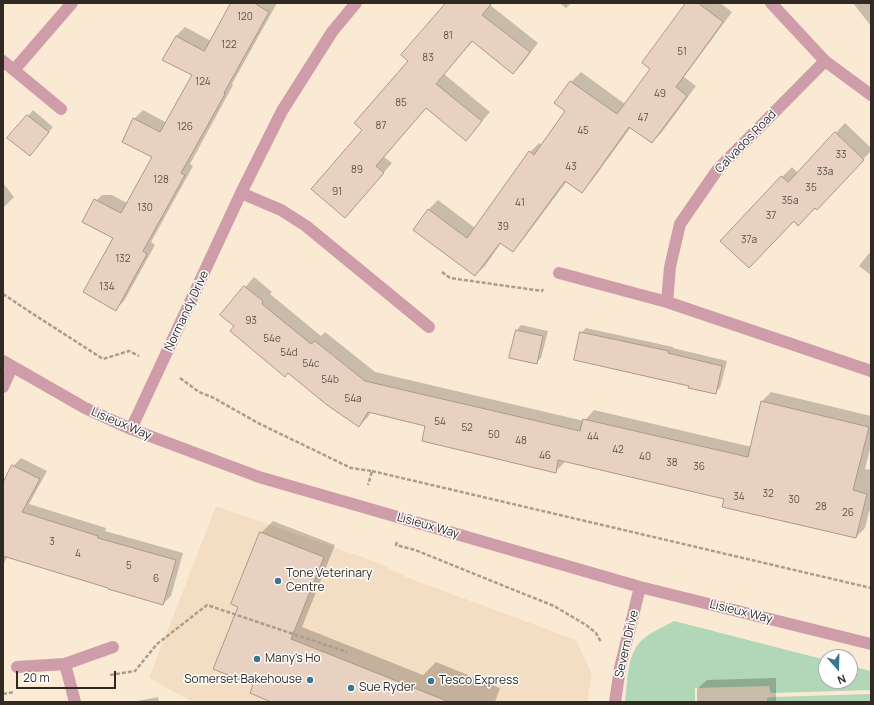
<!DOCTYPE html>
<style>
body{margin:0}
#map{position:relative;width:874px;height:705px;overflow:hidden;background:#faead4;font-family:Manrope,sans-serif}
canvas{display:block}
.frame{position:absolute;inset:0;border:4px solid #302a22;pointer-events:none}
.north{position:absolute;left:818px;top:649px;width:40px;height:40px;box-sizing:border-box;background:#fff;border:1px solid #acaaa7;border-radius:50%;rotate:160deg;font-size:11px;font-weight:700;line-height:16px;text-align:center;color:#302a22}
.north::after{content:'';display:block;margin:auto;width:14px;height:18px;background:#3b758e;clip-path:polygon(50% 0,100% 100%,50% 72%,0 100%)}
.scale{position:absolute;left:16px;top:671px;width:100px;height:18px;box-sizing:border-box;border:2px solid #302a22;border-top:0;padding-left:5px;font-size:12px;line-height:14px;white-space:nowrap;color:#302a22;-webkit-text-stroke:3px #fff;paint-order:stroke}
</style>
<div id="map">
<canvas width="874" height="705"></canvas>
<div class="frame"></div>
<div class="north">N</div>
<div class="scale">20 m</div>
</div>
<script>
const ctx = document.querySelector('canvas').getContext('2d');
ctx.lineJoin = 'round';
function paint(path, color) { ctx.fillStyle = color; ctx.fill(path, 'evenodd'); }
function strokePath(path, color, width, dash) { ctx.strokeStyle = color; ctx.lineWidth = width; ctx.lineCap = dash ? 'butt' : 'round'; ctx.setLineDash(dash || []); ctx.stroke(path); }
function write(font, color, halo, rows, align = 'center') {
  ctx.font = font + ' Manrope,sans-serif'; ctx.lineWidth = 3; ctx.setLineDash([]); ctx.textBaseline = 'middle'; ctx.strokeStyle = halo; ctx.fillStyle = color; for (const [text, x, y, turn = 0] of rows) {
    ctx.save(); ctx.translate(x, y); ctx.rotate((+turn || 0) * Math.PI / 180); ctx.textAlign = isNaN(turn) ? turn : align; if (halo) ctx.strokeText(text, 0, 0); ctx.fillText(text, 0, 0); ctx.restore();
  }
}
const built = new Path2D(`
 M216 506 376 562 406 577 576 640 592 674 587 702H193L149 678Z`);
const green = new Path2D(`
 M674 621 826 660V681H850V666L871 671V690L771 693 769 686 695 688V702H625C628 682 626 655 642 640 651 632 663 627 674 621Z
 M871 694V702H767V698L773 697Z`);
const shadow = new Path2D(`
 M232 3H277L232 84 233 85 190 164 193 166 151 242 155 245 124 301 116 309 115 237 93 204 102 195H112L127 203 153 156 134 119 143 110 167 123 193 75 164 60 176 36 185 27 211 41Z
 M447 3H493L490 5 538 43 522 64 513 72 473 41 444 74 490 112 466 139 427 107 384 157 392 163 345 217 363 130Z
 M559 3H571L566 8Z
 M687 3H720L732 12 684 77 696 86 662 132 652 142 631 127 591 182 582 191 567 181 522 241 513 251 501 243 485 266 475 275 414 230 429 209 438 200 475 228 530 152 539 143 543 145 567 111 556 103 571 82 581 72 625 104 651 68Z
 M853 3H871V26Z
 M33 110 53 127 34 150 9 138Z
 M845 123 871 148V151L817 208 782 177 792 167 798 173Z
 M3 183 14 197 3 208Z
 M871 251V275L859 266Z
 M254 277 272 292 270 294 321 336 325 332 375 372 584 421 594 410 752 447 762 401 771 392 871 416V445L865 469 871 470V511H869L865 528 856 537 725 499 565 461 564 463 555 472 427 425 371 412 368 417 359 426 222 314Z
 M521 325 548 331 541 358 536 363 517 330Z
 M586 328 673 347V348L727 361 720 388 715 392 581 333Z
 M21 458 47 471 29 504 106 528 105 531 183 553 171 596 163 604 7 557 3 565V484L13 466Z
 M273 521 335 545 302 627 423 675 436 662 500 688 495 702H274L254 685 239 606 261 533Z
 M776 678V702H697V689L707 680Z
 M158 697 159 702H133Z`);
const building = new Path2D(`
 M231 3H254L269 12 224 93 225 94 181 173 185 175 143 251 147 254 116 311 83 292 113 238 82 222 94 199 121 213 152 157 122 142 133 118 160 132 192 75 162 60 176 36 204 51Z
 M446 3H492L482 15 530 52 513 74 472 41 436 84 482 121 466 141 426 108 376 166 384 173 345 218 311 189 362 130 354 123 408 61 401 55Z
 M686 3H698L723 22 676 87 687 96 652 143 629 127 582 193 565 181 513 252 500 243 475 276 413 230 428 209 467 238 529 151 534 155 565 111 554 103 570 81 617 114 650 69 642 63Z
 M27 115 49 132 30 156 7 138Z
 M835 132 864 160 817 210 815 208 798 226 794 221 749 268 720 241 781 176 788 182Z
 M244 286 263 301 262 304 311 344 315 341 365 381 580 431 583 419 748 457 761 401 869 427 853 490 867 494 856 538 722 507 724 499 558 460 556 473 422 441 425 426 368 412 359 427 327 405 288 373 285 377 230 331 234 326 220 315Z
 M516 330 543 336 537 364 509 358Z
 M580 332 669 351 668 353 722 366 716 394 688 388 689 386 574 360Z
 M12 465 40 479 22 512 98 536V538L176 560 163 605 108 589V588L3 556V483Z
 M260 532 324 557 291 639 447 701V702H271L250 693 253 685 213 669 238 607 231 604Z`);
const path = new Path2D(`
 M442 272 450 278 542 291 543 289
 M3 294 30 312 103 359 129 351 139 356
 M180 378 199 392 212 397 258 423 351 468 372 471 368 485
 M372 471 871 588
 M397 542 396 545 415 550 554 606 586 625 596 633 601 642
 M110 675 135 671 157 644 207 605 347 652
 M3 694 14 692`);
const minor = new Path2D(`
 M771 3 825 61 871 95
 M3 61 61 109
 M825 61 718 169 680 224 670 267 667 302 871 371
 M14 70 72 3
 M241 193 281 210 306 226 429 327
 M559 273 667 302
 M3 361 85 408 131 429 259 477 640 587 871 644
 M3 387 12 367
 M131 429 241 193 282 111 332 32 356 3
 M65 664 75 702
 M17 667 65 664 113 647
 M615 702 620 668 640 587`);
const markers = [
 [278,581,4,"#3b758e"],
 [257,659,4,"#3b758e"],
 [310,680,4,"#3b758e"],
 [431,681,4,"#3b758e"],
 [351,688,4,"#3b758e"]
];
const numberNames = [
 ["120",245,17],
 ["81",448,36],
 ["122",229,45],
 ["51",682,52],
 ["83",428,58],
 ["124",203,82],
 ["49",660,94],
 ["85",401,103],
 ["47",643,118],
 ["87",381,126],
 ["126",185,127],
 ["45",583,131],
 ["33",841,155],
 ["43",571,167],
 ["89",357,170],
 ["33a",825,172],
 ["128",161,180],
 ["35",811,188],
 ["91",337,192],
 ["35a",790,201],
 ["41",520,203],
 ["130",145,208],
 ["37",771,216],
 ["39",503,227],
 ["37a",749,240],
 ["132",123,259],
 ["134",107,287],
 ["93",251,321],
 ["54e",272,339],
 ["54d",289,353],
 ["54c",311,364],
 ["54b",330,380],
 ["54a",353,399],
 ["54",440,422],
 ["52",467,428],
 ["50",494,435],
 ["44",593,437],
 ["48",521,441],
 ["42",618,450],
 ["46",545,456],
 ["40",645,457],
 ["38",672,463],
 ["36",699,467],
 ["32",768,494],
 ["34",739,497],
 ["30",794,500],
 ["28",821,507],
 ["26",848,513],
 ["3",52,542],
 ["4",78,554],
 ["5",129,566],
 ["6",156,579]
];
const streetNames = [
 ["Calvados Road",746,142,-46],
 ["Normandy Drive",187,311,-65],
 ["Lisieux Way",121,424,23],
 ["Lisieux Way",428,526,16],
 ["Lisieux Way",741,612,14],
 ["Severn Drive",627,644,-77]
];
const poiNames = [
 ["Tone Veterinary",286,574],
 ["Centre",286,588],
 ["Many's Ho",265,659],
 ["Somerset Bakehouse",302,680,"right"],
 ["Tesco Express",439,681],
 ["Sue Ryder",359,688]
];
paint(built, '#f4dec3');
paint(green, '#b1d6b8');
paint(shadow, '#0003');
paint(building, '#e8d1c1');
strokePath(building, '#ad9888', 1);
strokePath(path, '#a99d8d', 2.5, [4, 2]);
strokePath(minor, '#cf9ca9', 12);
for (const [x, y, r, color] of markers) { const dot = new Path2D(); dot.arc(x, y, r, 0, 2 * Math.PI); ctx.fillStyle = color; ctx.fill(dot); strokePath(dot, '#fff', 1.5); }
write('10px', '#5e544a', null, numberNames);
write('12px', '#302a22', '#fff', streetNames);
write('12px', '#302a22', '#fff', poiNames, 'left');
</script>
